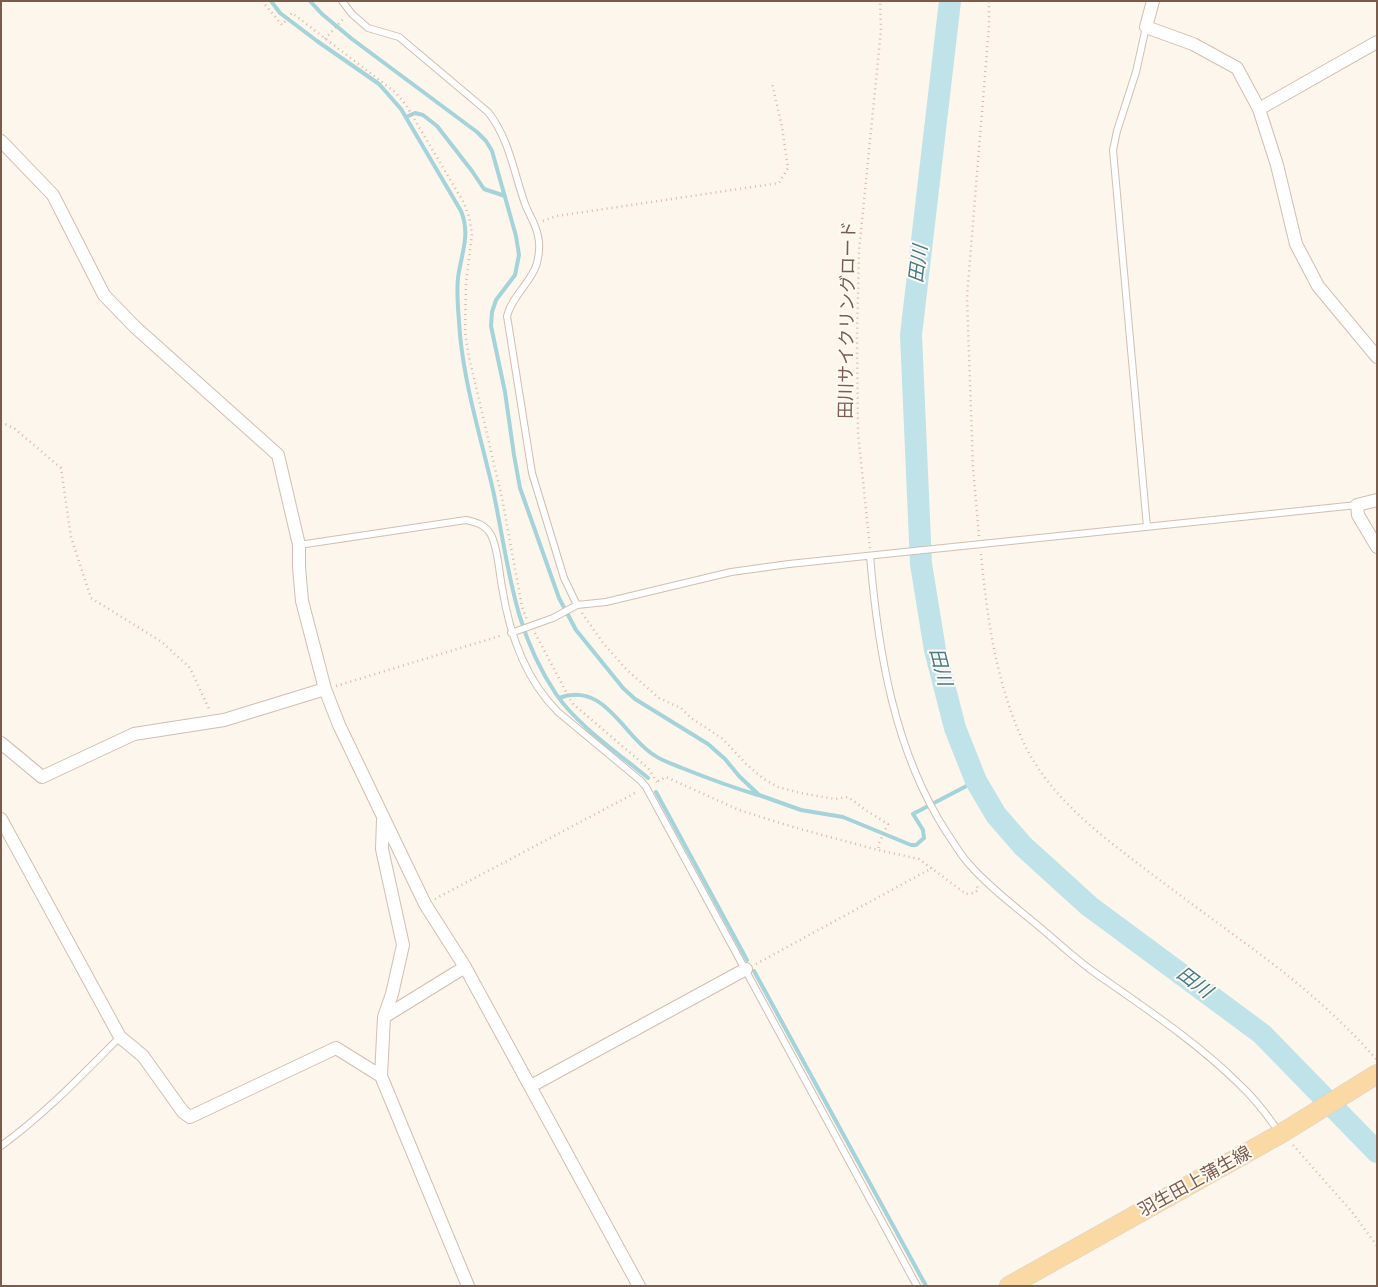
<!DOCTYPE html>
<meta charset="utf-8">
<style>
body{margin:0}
#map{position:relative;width:1378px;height:1287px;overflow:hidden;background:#fdf6ec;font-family:"PT Sans Narrow",sans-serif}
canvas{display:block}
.frame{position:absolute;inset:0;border:2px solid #7a5c4d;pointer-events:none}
</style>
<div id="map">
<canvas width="1378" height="1287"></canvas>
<div class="frame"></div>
</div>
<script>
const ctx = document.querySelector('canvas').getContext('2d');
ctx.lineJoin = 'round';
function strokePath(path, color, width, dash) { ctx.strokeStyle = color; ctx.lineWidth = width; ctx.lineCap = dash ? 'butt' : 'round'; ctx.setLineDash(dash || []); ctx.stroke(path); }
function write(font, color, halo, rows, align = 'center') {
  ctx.font = font + ' "PT Sans Narrow","Noto Sans JP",sans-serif'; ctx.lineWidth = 4; ctx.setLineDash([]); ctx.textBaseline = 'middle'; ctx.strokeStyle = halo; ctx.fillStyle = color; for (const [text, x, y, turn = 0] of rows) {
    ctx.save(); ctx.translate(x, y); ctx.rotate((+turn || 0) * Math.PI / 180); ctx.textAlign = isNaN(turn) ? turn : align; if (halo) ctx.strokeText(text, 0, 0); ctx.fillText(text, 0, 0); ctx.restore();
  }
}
const stream = new Path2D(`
 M271 1 280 13 317 41 379 84 401 109 461 211C471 235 461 254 458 278 456 296 459 317 460 335 465 387 481 438 493 490 509 565 512 628 556 694 577 725 619 754 648 778
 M310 1 322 14 352 39 477 132 486 141 492 151 516 236 519 255 515 275 496 300 492 312 491 326 505 392 514 455 520 488 559 598 576 630 623 688 635 699 708 744 725 759 739 776 759 795 801 810 843 817 911 845H916L924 838 923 830 913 814 976 781
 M406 117 415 113 423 115 437 126 472 171 484 189 505 196
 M559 698C605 681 623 736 654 755 662 761 673 764 682 768 707 778 731 787 758 795
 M656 792 747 960
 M754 971 926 1286`);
const river = new Path2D(`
 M950 1 911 335 921 564 935 650 955 728 976 781 996 815 1023 846 1089 906 1262 1034 1377 1152`);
const path = new Path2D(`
 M262 1 282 25 292 13 395 92 406 105 464 203 469 217 472 234 466 283 465 332 469 357 502 498 522 607 527 620
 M325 39 344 18
 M543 221 557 216 779 183 788 168 782 127 772 83
 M1 422 15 429 61 468 71 537 91 598 162 642 190 668 210 711
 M979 536 973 468 967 297 989 26V1
 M870 548 858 433 857 337 859 251 881 30 880 1
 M981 554C987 617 996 683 1023 741 1045 790 1090 827 1132 859 1167 886 1203 912 1238 938 1287 973 1337 1014 1377 1060
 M582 613 603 643 627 670 659 698 681 708 691 718 723 739 747 765 764 779 778 787 801 793 835 799 848 797 867 811 888 824 879 843 878 850
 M535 633 572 703 648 768 657 782
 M336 686 503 635
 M658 781 666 777 739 810 793 827 878 850 919 859 966 894 974 893 978 890 977 886
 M435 899 637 792
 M756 964 932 868
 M1293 1145 1352 1212 1377 1246`);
const service = new Path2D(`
 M342 1 352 14 368 28 399 37 488 112C509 138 514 173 525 204 529 215 536 224 538 236 540 244 539 255 537 263 532 282 513 294 507 316L532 473 564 578 577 605
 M1146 27 1136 72 1117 131 1113 150 1147 527
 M299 545 466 520C476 522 486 525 491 535 498 548 499 572 502 587 509 632 525 679 558 712L641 781 646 787 917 1286
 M870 556C878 651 894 751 947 833 954 843 960 854 969 864 988 886 1013 905 1036 924 1054 939 1072 956 1091 970 1142 1006 1196 1041 1240 1085 1253 1097 1264 1111 1274 1125
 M511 633 553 618 577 605 606 602 731 572 789 564 1357 505
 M1 1146C45 1114 82 1075 120 1037`);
const minor = new Path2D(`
 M1153 1 1146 27 1193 44 1237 68 1259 109 1277 165 1296 244 1318 286 1377 357
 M1259 109 1377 42
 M1 141 53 195 104 295 135 327 278 455 299 545V567L302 601 325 689 339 725 425 904 465 967 639 1286
 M1377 500 1357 505 1358 515 1377 547
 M1 743 42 777 134 734 224 720 325 689
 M1 819 120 1037 143 1056 183 1112 190 1117 336 1048 381 1076
 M383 820 382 849 403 945 392 994 384 1017 381 1076 468 1286
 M384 1017 465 967
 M531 1086 746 969`);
const primary = new Path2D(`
 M1009 1286 1282 1133 1377 1074`);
const streetNames = [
 ["田川サイクリングロード",848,320,-89],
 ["羽生田上蒲生線",1195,1182,-29]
];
const waterNames = [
 ["田川",919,264,-83],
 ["田川",940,667,76],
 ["田川",1194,983,37]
];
strokePath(stream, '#a5d3da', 4);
strokePath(river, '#bfe3e8', 22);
strokePath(service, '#d1beb0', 8);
strokePath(minor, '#d1beb0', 14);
strokePath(primary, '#dad1cd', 20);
strokePath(path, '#d9b8a5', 2.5, [1, 4]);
strokePath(service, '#fff', 6);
strokePath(minor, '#fff', 12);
strokePath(primary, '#fbd9a5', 19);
write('18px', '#7a5c4d', '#fffaf3', streetNames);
write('italic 19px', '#437c86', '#fffaf3', waterNames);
</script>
